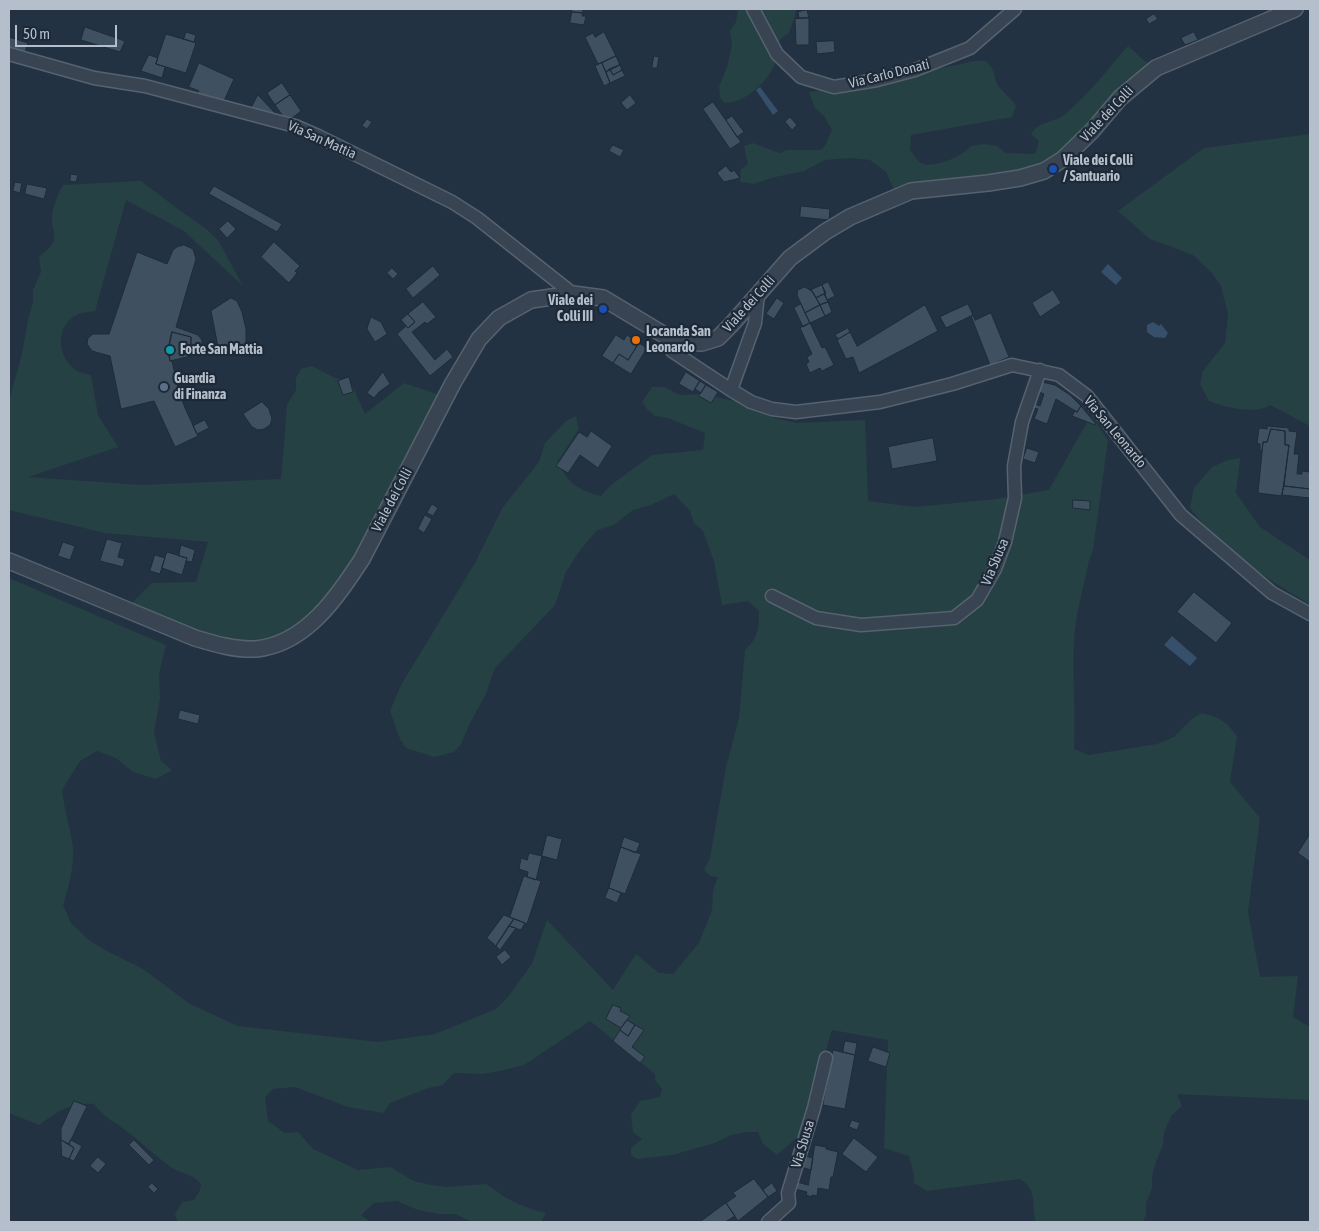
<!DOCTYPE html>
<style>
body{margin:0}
#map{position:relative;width:1319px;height:1231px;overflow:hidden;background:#233242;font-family:"Asap Condensed",sans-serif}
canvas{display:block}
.frame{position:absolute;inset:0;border:10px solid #b5bfcc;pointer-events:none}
.scale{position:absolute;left:15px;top:25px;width:102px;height:22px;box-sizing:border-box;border:2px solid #b5bfcc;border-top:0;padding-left:6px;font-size:15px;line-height:18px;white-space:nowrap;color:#b5bfcc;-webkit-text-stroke:4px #1d2937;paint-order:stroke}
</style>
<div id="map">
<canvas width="1319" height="1231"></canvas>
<div class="frame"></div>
<div class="scale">50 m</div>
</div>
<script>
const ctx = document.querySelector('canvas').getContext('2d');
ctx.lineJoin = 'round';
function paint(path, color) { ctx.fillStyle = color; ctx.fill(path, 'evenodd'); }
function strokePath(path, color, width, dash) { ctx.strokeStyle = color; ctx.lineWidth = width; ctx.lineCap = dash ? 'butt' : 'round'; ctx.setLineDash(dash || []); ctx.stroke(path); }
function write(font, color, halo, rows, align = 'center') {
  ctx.font = font + ' "Asap Condensed",sans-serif'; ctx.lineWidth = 4.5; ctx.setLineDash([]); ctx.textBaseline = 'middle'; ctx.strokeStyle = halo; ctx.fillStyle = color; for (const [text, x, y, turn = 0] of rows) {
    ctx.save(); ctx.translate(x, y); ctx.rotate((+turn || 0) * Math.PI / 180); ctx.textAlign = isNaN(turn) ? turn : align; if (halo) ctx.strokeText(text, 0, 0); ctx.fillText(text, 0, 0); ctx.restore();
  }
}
const green = new Path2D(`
 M738 9H796L795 17 788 34C775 40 779 48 776 60 771 77 755 93 739 100 735 102 729 102 724 103L720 97 719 87 727 67 732 45 730 31 736 22Z
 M1128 46 1149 65 1108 101 1063 153 1049 162 1009 175 914 182 894 190 886 172 870 160 849 158 825 160 804 171 771 178 754 184 740 182 741 169 748 164 744 146 753 143 779 153 787 150H821L825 146 832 130 824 116 815 108 809 92 866 84 975 61H986C997 72 993 79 999 87 1005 94 1011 98 1016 106L1012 117 911 135 910 150C914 155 917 162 924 164 938 167 963 156 971 146L984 144 997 146 1006 153 1035 154 1039 141 1031 134C1040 120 1052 124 1064 115 1088 95 1108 69 1128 46Z
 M1310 134V426L1270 405C1255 415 1224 407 1209 401L1200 384 1203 371 1225 343 1228 314 1221 286 1211 272 1193 255 1150 239 1118 211 1204 148Z
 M141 181 182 212 205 228 218 240 243 286 184 231 126 200 95 311C90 312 84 312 79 314 56 323 56 353 73 368 77 372 85 374 91 375L98 415 118 447 28 477 141 485 281 479 287 405 296 390V378L301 369 312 366 335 378 350 381 365 414 404 383 440 395 347 574 312 617 275 639 259 642 233 640 191 629 132 603 152 583 196 582 208 542 105 533 9 510V401L22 354 28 319 33 303V290L41 272 39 257C44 252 53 247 54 239 55 235 53 228 52 223 51 210 57 196 63 185Z
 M652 387H664L680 395 701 394 739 402 775 418 797 423 865 420 868 501 915 507 996 499 1049 490 1091 415 1108 440 1093 550 1089 560C1084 586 1076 612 1074 639 1072 676 1076 712 1074 749L1089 755 1157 744 1174 737 1193 718 1202 713C1220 718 1226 721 1237 736L1230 782 1260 818 1248 912 1260 977 1298 976 1293 1017 1310 1027V1100L1177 1094 1182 1106 1171 1116 1164 1133 1163 1145 1155 1164 1152 1178V1188L1146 1203V1215L1143 1222H1036C1031 1205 1038 1190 1020 1179L927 1191 914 1183V1175L909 1156 884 1148 888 1040 832 1030 801 1134 777 1155 763 1144 758 1132H746L731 1135 715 1143 672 1155 637 1159 631 1155V1148L642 1139 633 1132 631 1115 640 1101 660 1097 662 1089 655 1080V1074L590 1021 524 1065 500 1071 482 1074 454 1073 443 1085 428 1088 390 1103 383 1113 348 1107 295 1087 273 1089 265 1097 268 1121 285 1133 298 1132 313 1149 358 1170 390 1167 414 1181 431 1185 447 1187 486 1184C506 1199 521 1207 546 1213L541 1222H473L455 1214H439L418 1210 397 1201 374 1203 361 1215 371 1222H178L175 1214 182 1202 194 1200 200 1190 201 1184C193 1174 181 1174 171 1167 156 1157 144 1144 129 1133 117 1123 103 1117 94 1104 70 1102 57 1112 39 1125L9 1113V578L166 645 159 674 160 699 154 733 161 761 172 770 156 779 133 772 116 758 97 751 80 761 62 790C64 810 71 829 73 848 74 868 69 886 63 905L71 923 89 940 105 950 143 969 190 1004 238 1026 378 1042 435 1034 496 1009 507 998 532 964 547 920 613 990 636 954 659 973 673 974 699 943 712 910 713 890 718 877 710 876 704 870 710 858 726 767 739 718 745 650C758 639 759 628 759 611L748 601 722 605 714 561 703 531 694 523 690 511 674 494 651 505 633 510 614 525 597 530 578 553 566 572 555 605 495 668 486 694 470 723 461 744 454 752 434 757 406 748 400 739 390 711 401 685 475 563 503 507 539 462 545 443 566 421 576 416 579 429 558 461C566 482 579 491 601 496L611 485 652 455 703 450 705 433 668 418 655 416 647 409 642 402Z
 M1240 458 1236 493 1260 527 1310 560V604C1268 581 1219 546 1190 508L1194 488 1212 467 1228 460Z`);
const water = new Path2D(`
 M760 87 778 111 773 115 756 90Z
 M1108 264 1122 278 1116 285 1101 272Z
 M1153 322 1159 326 1161 324 1168 333 1165 338 1154 337 1147 332V325Z
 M1172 636 1197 658 1190 666 1164 645Z`);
const building = new Path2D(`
 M572 9H583V13L572 12Z
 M807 10 809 18H799L798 12Z
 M572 12 583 13 582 16H586L584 25 570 23Z
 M1154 14 1158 19 1149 24 1146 19Z
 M809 18V45H796L795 19Z
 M85 27 125 41 120 52 81 40Z
 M186 32 196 35 194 42 184 39Z
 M604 32 616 56 598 64 585 37 593 33 595 37Z
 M1194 32 1198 40 1185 45 1181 38Z
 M166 34 196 43 186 73 156 64Z
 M9 37 28 43 24 56 9 52Z
 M834 41 835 52 817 54 816 42Z
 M149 55 158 58 156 64 165 67 162 78 141 71Z
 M616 56 620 65 606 72 602 63Z
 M654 56 659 57 657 68H652Z
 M199 63 234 79 223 103 197 94 199 91 189 87Z
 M602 63 610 83 604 86 595 66Z
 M620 65 622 70 613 75 610 69Z
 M610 69 613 75 622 70 625 76 610 83 606 72Z
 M282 83 290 95 275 105 267 93Z
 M258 95 275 113 268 117 249 112Z
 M290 95 301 111 287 122 275 105Z
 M630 95 636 103 627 110 621 103Z
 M713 102 741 142 730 149 703 109Z
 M732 116 744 132 737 137 726 120Z
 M790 117 797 125 792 130 785 122Z
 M367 119 372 122 367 129 362 126Z
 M613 145 624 150 620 157 609 151Z
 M726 166 731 172 734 170 740 178 724 182 717 173Z
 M71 174 78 175 76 182 70 181Z
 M15 182 22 183 20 193 13 191Z
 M27 184 47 188 44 199 25 194Z
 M214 186 282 224 277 232 209 194Z
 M801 206 830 209 829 220 800 217Z
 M228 221 236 229 227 238 219 229Z
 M274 242 300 266 295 271 297 273 289 283 261 257Z
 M184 245 193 249 196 259 176 327 198 335 202 340V347L198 353 191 356V337L172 332 168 353 170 361H172L179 392 185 408 198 436 175 447 154 401 121 409 110 356 92 351 87 344 88 338 93 334H109L137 252 167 264 173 250 177 247Z
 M433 266 440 275 413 298 406 289Z
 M392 268 398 274 393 279 387 273Z
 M828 282 835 296 827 300 822 285Z
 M822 285 826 293 816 298 811 290Z
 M805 287 813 292 820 305 805 313 797 295 798 290Z
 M1053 290 1061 303 1040 317 1032 303Z
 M824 294 828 302 820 305 816 298Z
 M231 298 237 301 242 312 246 329V347L242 352 218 347 211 311Z
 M777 298 784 303 774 319 766 314Z
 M423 302 436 317 427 324 425 322 412 332 435 360 447 349 453 357 430 376 397 334 406 326 408 328 415 322 408 314Z
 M828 302 832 312 825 316 820 305Z
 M801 304 810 323 803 327 794 308Z
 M968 304 973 315 946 328 940 317Z
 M820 305 825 316 810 323 805 313Z
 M925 305 938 331 859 373 853 357 846 359 837 340 850 332 857 346Z
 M991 313 1009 357 990 365 971 316 973 315 975 320Z
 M408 314 415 322 408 328 401 320Z
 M371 317 381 322 387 334 375 342 367 329Z
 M810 323 822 348 825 347 834 365 822 371 820 368 810 373 806 364 809 362 807 357 812 354 800 328Z
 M848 328 850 332 838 339 835 335Z
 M172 332 191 337V356L170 361 169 345Z
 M616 335 624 340 627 335 639 343 628 360 619 354 613 363 602 356Z
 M639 343 647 348 631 374 613 363 619 354 628 360Z
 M383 372 390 384 379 392 374 398 367 393Z
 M686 372 700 381 693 392 679 384Z
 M349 377 353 392 343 395 338 381Z
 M700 381 706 385 701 393 695 389Z
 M1042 382 1055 385 1070 395 1081 406 1077 412 1056 399 1047 424 1034 419 1038 409 1034 408 1035 404 1040 406 1044 394 1039 392Z
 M706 385 718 392 711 403 699 396Z
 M262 402 269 409 272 419 270 425 264 429 258 430 252 427 243 414Z
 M1081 406 1095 423V425L1072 416 1075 411 1077 412Z
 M205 420 209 428 197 434 193 426Z
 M1267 426 1289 428V431L1297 432 1294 454H1299L1297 474H1302V471L1310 472V489L1284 486 1289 445H1285V431L1271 429 1267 442H1263L1262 451H1260V444L1257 443 1259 428 1267 429Z
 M1271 429 1285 431V445H1289L1282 496 1258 493 1263 442H1267Z
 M591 431 612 446 598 468 580 455 568 473 556 466 579 432 587 437Z
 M933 438 937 461 892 469 888 447Z
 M1027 448 1039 452 1035 463 1023 459Z
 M1284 486 1310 489V498L1282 495Z
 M1073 500 1090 501V510L1073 508Z
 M432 504 438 508 433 516 427 513Z
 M425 515 432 519 424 533 418 529Z
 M107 539 122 543 118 557 125 559 123 567 100 561Z
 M63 542 75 546 70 560 58 556Z
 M181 545 195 550 192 562 186 561 187 558 179 556Z
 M167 552 187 558 182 575 162 568Z
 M155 555 165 558 160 574 150 571Z
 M1194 592 1232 623 1216 643 1177 612Z
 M180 710 200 715 198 724 178 719Z
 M1310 834V862L1298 853Z
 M547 835 562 839 557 860 542 856Z
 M624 837 640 843 636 853 621 847Z
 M621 847 641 854 625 894 609 888Z
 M529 853 542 856 536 880 527 877 528 872 519 869 521 858 527 860Z
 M524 876 541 881 527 924 510 917Z
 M609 888 621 893 617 903 605 898Z
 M504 915 514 919 496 946 487 938Z
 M514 919 525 923 521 930 509 926Z
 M509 926 516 928 500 950 496 946Z
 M505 950 511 957 502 965 496 957Z
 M613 1005 621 1008 620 1011 630 1016 621 1028 606 1019Z
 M627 1020 635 1025 628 1036 620 1030Z
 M635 1025 644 1030 632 1047 645 1057 640 1063 613 1041 620 1030 628 1036Z
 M845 1041 857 1043 855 1055 843 1052Z
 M873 1047 890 1053 886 1067 868 1061Z
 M833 1050 855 1055 845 1109 823 1105Z
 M74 1101 87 1106 69 1144 61 1140V1129Z
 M852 1120 860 1123 857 1130 849 1127Z
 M854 1138 878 1157 866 1172 842 1154Z
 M61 1140 74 1148 69 1159 62 1156Z
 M71 1140 82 1146 74 1161 69 1159 74 1148 69 1144Z
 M134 1140 154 1160 149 1165 129 1145Z
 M815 1145 826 1147V1149L838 1152 833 1177H831L829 1190 818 1188 817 1196 812 1195V1197L806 1195 807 1192 795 1189 797 1182 808 1185Z
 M805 1156 813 1158 811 1170 801 1167Z
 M98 1157 106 1164 98 1173 90 1166Z
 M754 1179 768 1197 738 1221 726 1203 736 1196 733 1193Z
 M152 1183 158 1189 154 1193 148 1187Z
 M772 1183 777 1191 768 1197 763 1190Z
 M726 1203 735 1216 725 1222H700Z`);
const minor = new Path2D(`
 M753 9 777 54 801 77 834 87 877 80 915 70 970 48 1015 9
 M9 54 94 78 145 86 295 126 318 136 452 202 477 218 573 294
 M666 336 672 351 731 390 751 402 772 409 796 412 880 402 952 384 1012 365 1059 375 1087 396 1181 515 1272 593 1310 614
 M731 390 755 323 758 294
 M772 596 816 618 861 625 954 618 977 600 995 569 1005 542 1015 498 1014 466 1022 422 1040 370
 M768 1222 789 1203 788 1193 814 1108 826 1058`);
const tertiary = new Path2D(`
 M9 561 195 638C215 644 235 650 256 649 306 644 337 597 362 559L453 383 479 339 499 318 531 300 573 294 603 298 666 336 684 342 702 343 718 338 731 325 790 258 825 232 850 217 911 191 988 183 1020 178 1044 171 1063 159 1092 131 1120 98 1156 68 1295 9`);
const markers = [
 [1053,169,5,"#1a4fb4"],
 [603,309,5,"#1a4fb4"],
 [636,340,5,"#e8710a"],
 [170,350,5,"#0f9aa8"],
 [164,387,5,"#5c6f8a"]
];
const streetNames = [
 ["Via Carlo Donati",889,74,-14],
 ["Viale dei Colli",1107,114,-47],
 ["Via San Mattia",322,140,24],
 ["Viale dei Colli",749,304,-48],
 ["Via San Leonardo",1115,432,50],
 ["Viale dei Colli",392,500,-62],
 ["Via Sbusa",995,562,-67],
 ["Via Sbusa",803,1144,-73]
];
const poiNames = [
 ["Viale dei Colli",1063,161],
 ["/ Santuario",1063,177],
 ["Viale dei",593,301,"right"],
 ["Colli III",593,317,"right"],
 ["Locanda San",646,332],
 ["Leonardo",646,348],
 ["Forte San Mattia",180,350],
 ["Guardia",174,379],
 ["di Finanza",174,395]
];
paint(green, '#254143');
paint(water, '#364f6a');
paint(building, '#3f5161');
strokePath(building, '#1f2b39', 1);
strokePath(minor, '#56626f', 15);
strokePath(tertiary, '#56626f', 18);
strokePath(minor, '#384452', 12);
strokePath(tertiary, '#384452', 15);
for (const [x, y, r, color] of markers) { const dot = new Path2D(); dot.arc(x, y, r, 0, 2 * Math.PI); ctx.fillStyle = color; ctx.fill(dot); strokePath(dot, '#1d2937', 2); }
write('14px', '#b5bfcc', '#1d2937', streetNames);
write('bold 14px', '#b5bfcc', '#1d2937', poiNames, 'left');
</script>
